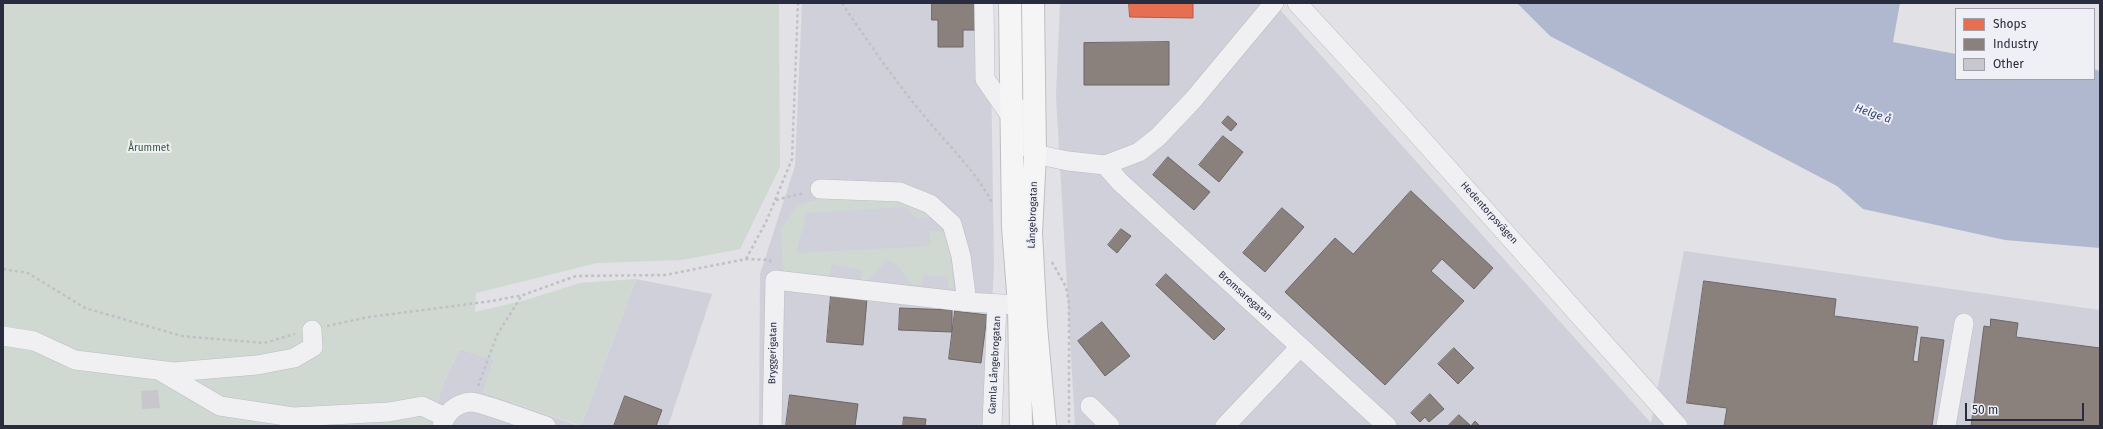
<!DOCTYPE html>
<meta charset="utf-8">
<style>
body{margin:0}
#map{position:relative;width:2103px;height:429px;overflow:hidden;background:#e1e1e6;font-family:"Fira Sans",sans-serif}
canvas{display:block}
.frame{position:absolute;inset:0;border:4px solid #292b3f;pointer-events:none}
.legend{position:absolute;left:1955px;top:8px;width:140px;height:72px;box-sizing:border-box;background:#eff0f6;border:1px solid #a0a1ad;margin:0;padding:5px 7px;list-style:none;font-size:12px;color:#292b3f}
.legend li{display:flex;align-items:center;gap:8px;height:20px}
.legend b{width:20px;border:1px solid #a0a1ad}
.scale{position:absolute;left:1965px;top:403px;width:119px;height:18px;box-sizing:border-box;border:2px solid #292b3f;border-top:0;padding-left:5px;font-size:12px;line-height:14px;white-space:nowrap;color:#292b3f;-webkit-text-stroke:3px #eff0f6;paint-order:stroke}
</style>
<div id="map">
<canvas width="2103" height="429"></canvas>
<div class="frame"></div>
<ul class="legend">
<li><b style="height:11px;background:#e76f51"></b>Shops</li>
<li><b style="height:11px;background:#8a817c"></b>Industry</li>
<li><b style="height:11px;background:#c7c7cd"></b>Other</li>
</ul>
<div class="scale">50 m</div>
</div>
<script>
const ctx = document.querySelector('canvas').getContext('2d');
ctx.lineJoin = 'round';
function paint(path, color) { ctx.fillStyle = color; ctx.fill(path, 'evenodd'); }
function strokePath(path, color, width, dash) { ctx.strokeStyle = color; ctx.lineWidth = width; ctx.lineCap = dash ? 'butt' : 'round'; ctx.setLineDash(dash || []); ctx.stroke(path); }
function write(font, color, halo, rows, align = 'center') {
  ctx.font = font + ' "Fira Sans",sans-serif'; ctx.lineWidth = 4; ctx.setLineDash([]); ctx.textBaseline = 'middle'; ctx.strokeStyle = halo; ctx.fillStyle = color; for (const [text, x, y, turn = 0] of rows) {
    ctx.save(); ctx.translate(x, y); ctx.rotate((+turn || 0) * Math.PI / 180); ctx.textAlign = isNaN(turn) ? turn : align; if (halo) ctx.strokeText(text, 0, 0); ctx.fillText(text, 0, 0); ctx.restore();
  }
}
const built = new Path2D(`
 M802 3H990L994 266 986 426H759L760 274 795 166Z
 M1060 3H1274L1651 423 1684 251 2100 310V426H1075L1056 96Z
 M636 279 712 294 668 426H581Z
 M460 349 494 360 483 392 579 426H429L446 377Z`);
const green = new Path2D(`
 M3 3H779L780 167 740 249 682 260 597 263 476 293 475 312 526 300 580 283 636 279 581 426 483 392 494 360 460 349 446 377 429 426H3Z
 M898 197 932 215 929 218H915L907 207 806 213C805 227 798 239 797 253L930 246V231H940L950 239 953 288H948V277L924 275 921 285 911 284 896 264 887 260 868 280H861L862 270 832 264 829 276 783 273 781 229 797 205 822 198Z`);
const water = new Path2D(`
 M1517 3H1900L1893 42 1956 54V79H2094V69L2100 71V248L2005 240 1863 209 1837 186 1550 36Z`);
const shops = new Path2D(`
 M1129 3H1193V18L1130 17Z`);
const industry = new Path2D(`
 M932 3H982V30H963V47H938V20H932Z
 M1169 42V85H1084V43Z
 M1228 116 1237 124 1231 131 1222 123Z
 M1223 136 1243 152 1219 182 1199 165Z
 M1168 157 1210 192 1194 210 1153 175Z
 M1411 191 1493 268 1474 289 1442 259 1431 271 1464 301 1385 385 1285 292 1335 238 1353 254Z
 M1282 208 1304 227 1265 272 1243 253Z
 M1121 229 1131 236 1117 253 1108 245Z
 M1166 274 1225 329 1214 340 1156 285Z
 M1704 281 1836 299 1834 316 1918 327 1913 361 1918 362 1921 337 1944 340 1932 426H1724L1727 408 1687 403Z
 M831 295 867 299 863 345 827 342Z
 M900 308 952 310V332L899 330Z
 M955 311 987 315 981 363 949 359Z
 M1991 319 2018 323 2016 337 2100 348V426H1971L1984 326 1990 327Z
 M1102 322 1130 356 1105 376 1078 341Z
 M1454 348 1474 368 1458 384 1438 364Z
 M1430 394 1444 409 1429 422 1425 417 1420 422 1411 413Z
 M790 395 858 404 855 426H786Z
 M625 396 662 410 656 426H614Z
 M1459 415 1471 426 1475 421 1480 426H1448Z
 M904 417 926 419 925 426H903Z`);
const building = new Path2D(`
 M158 390 160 408 142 409 141 391Z`);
const path = new Path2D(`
 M842 3C868 42 895 81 925 117 949 146 975 170 993 204
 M776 200 804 193
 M746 259 766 222 792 159 798 3
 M1052 262 1066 287 1069 304V426
 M3 269 28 273 85 308 182 336 264 343 295 334
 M327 326 369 317 492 301 523 295 576 276 665 275 746 259 770 260 771 265
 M478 386 497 335 522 295`);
const minor = new Path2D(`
 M984 3 985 79 1010 115
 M1297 3 1394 108 1678 426
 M1022 109V132L1025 144 1035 154 1068 161 1105 165 1139 152 1158 137 1193 100 1274 3
 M1105 165 1120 182 1387 426
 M820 189 900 192 930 204 952 224 961 256 967 302
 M3 336 34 341 75 360 174 372 257 365 294 358 313 347 312 330
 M162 372 220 406 253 411 293 417 389 412 422 406 445 417
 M1090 406 1110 426
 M442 426C446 413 456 403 471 402 481 402 533 422 546 426
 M772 426 775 280 967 302 1019 305
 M992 426 997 304
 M1225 426 1300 347
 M1946 426 1964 323`);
const major = new Path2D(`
 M1010 3 1013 227 1019 305 1021 426
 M1033 3 1035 154 1031 233 1036 326 1045 426`);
const parkNames = [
 ["Årummet",149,148]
];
const streetNames = [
 ["Hedentorpsvägen",1489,213,48],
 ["Långebrogatan",1033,215,-88],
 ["Bromsaregatan",1245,296,42],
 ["Bryggerigatan",773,353,-89],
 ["Gamla Långebrogatan",995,365,-87]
];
const waterNames = [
 ["Helge å",1873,114,19]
];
paint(built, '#cfd0d9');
paint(green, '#cfd9d2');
paint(water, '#b0b8d0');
paint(shops, '#e76f51');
strokePath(shops, '#ae5b4c', 1);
paint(industry, '#8a817c');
strokePath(industry, '#6d676a', 1);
paint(building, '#c7c7cd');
strokePath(minor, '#bcbdc2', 20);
strokePath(major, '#bebec3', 24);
strokePath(path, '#c0c0c6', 2.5, [3, 3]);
strokePath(minor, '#f0f0f3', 19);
strokePath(major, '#f5f5f6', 22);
write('10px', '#365a38', '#eff0f6', parkNames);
write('10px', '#292b3f', '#eff0f6', streetNames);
write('italic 11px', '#344071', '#eff0f6', waterNames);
</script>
